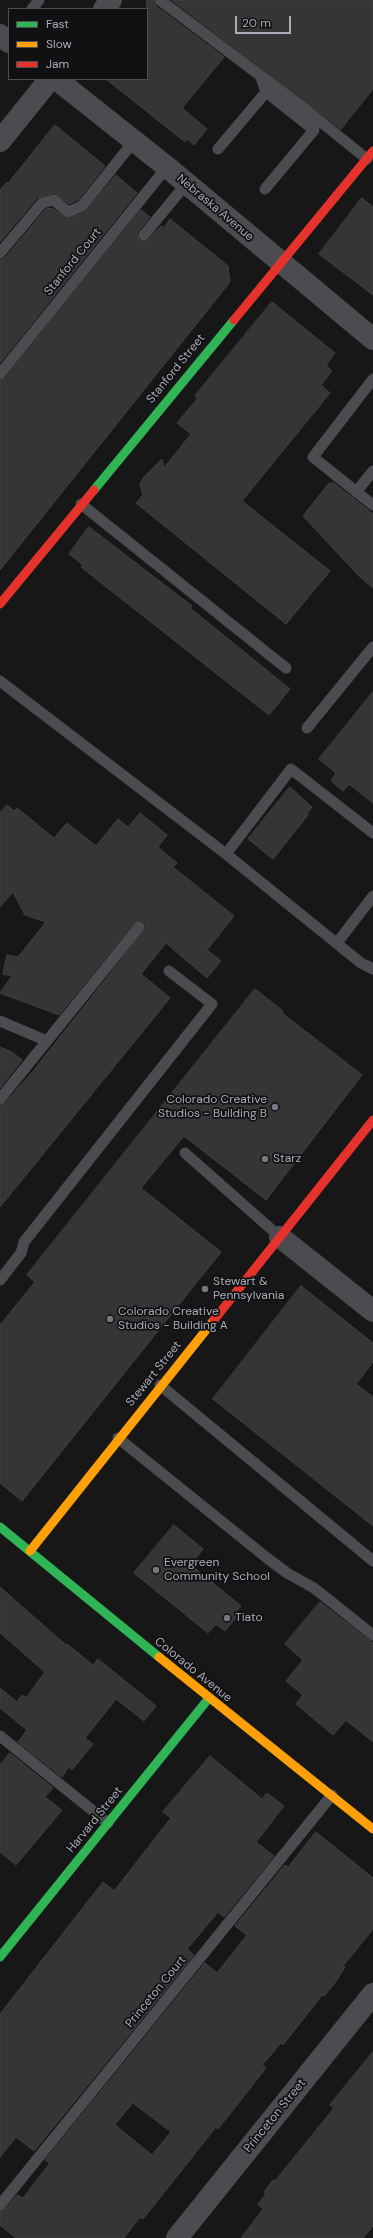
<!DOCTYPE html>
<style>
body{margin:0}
#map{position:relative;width:373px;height:2238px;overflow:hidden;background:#171717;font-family:"DM Sans",sans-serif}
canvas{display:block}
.legend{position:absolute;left:8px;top:8px;width:140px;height:72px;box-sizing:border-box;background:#111113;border:1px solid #4d4f55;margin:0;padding:5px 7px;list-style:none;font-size:12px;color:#a8adb8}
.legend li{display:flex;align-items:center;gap:8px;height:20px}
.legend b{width:20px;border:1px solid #4d4f55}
.scale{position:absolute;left:235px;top:16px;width:56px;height:18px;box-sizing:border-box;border:2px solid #a8adb8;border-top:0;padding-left:5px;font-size:12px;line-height:14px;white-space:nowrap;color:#a8adb8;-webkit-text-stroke:3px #111113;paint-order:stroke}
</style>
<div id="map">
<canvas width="373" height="2238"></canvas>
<ul class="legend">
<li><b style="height:5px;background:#30b455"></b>Fast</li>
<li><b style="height:5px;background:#ff9f0a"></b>Slow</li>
<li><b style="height:5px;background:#e5322d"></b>Jam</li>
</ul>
<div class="scale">20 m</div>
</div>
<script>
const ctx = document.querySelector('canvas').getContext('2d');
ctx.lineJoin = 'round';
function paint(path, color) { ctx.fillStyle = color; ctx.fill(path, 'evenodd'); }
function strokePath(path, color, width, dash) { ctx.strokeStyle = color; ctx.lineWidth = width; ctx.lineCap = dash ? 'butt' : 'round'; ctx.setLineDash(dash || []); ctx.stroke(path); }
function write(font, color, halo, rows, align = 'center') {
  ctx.font = font + ' "DM Sans",sans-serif'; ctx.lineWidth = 3.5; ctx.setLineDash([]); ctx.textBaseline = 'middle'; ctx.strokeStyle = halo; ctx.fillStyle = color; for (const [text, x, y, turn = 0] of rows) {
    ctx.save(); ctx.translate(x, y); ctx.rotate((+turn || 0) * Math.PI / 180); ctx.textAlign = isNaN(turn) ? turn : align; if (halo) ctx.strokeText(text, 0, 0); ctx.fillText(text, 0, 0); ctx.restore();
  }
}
const building = new Path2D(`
 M147 0H153L156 6 224 57 182 108 207 129 194 145 187 139 185 142 106 79H147Z
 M172 0H373V89L341 129Z
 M55 125 105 166 78 200 69 204 55 193 37 198 0 242V190L7 182 8 183Z
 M116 175 137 193 0 363V260L5 258 46 209 52 208 67 219 85 212Z
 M362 198 373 207V295L319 254Z
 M141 210 150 217 137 233 140 241H147L161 226 164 228 170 219 228 266 230 282 0 570V381L5 378Z
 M272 302 335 353 326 365 332 371 321 385 330 393 242 501 330 571 286 624 136 503 143 495 140 485 143 478 162 459 164 468 191 434 177 423 198 398 195 396Z
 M333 482 373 514V588L359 576 303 516 329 483 330 484Z
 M89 527 192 606 190 608 290 689 269 715 81 567 83 565 69 554Z
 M373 692V803L349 784 343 791 331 781 336 773 319 759Z
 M290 787 312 807 307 814 308 815 273 859 248 839Z
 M7 805 14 811 17 808 54 838 67 823 96 846 118 819 128 827 140 813 167 835 158 847 177 863 173 867 234 916 207 950 221 961 207 978 166 943 141 974 170 998 0 1207V1106L5 1103 34 1070 146 928 145 924 140 920 134 923 59 1015 0 993 12 976 3 974 7 955 18 957 46 922 25 915 13 892 0 907V813Z
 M255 989 283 1011 282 1013 362 1075 266 1200 184 1136 141 1188 221 1252 22 1501 0 1483V1325L35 1282 27 1275Z
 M0 1047 12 1052 22 1060 0 1088Z
 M301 1286 373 1343V1362L356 1384 373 1397V1526L213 1399Z
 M174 1525 203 1549 191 1565 241 1606 235 1613 238 1615 225 1631 216 1624 208 1633 134 1573Z
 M0 1587 66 1645 67 1644 93 1665 98 1659 156 1706 144 1721 116 1699 85 1738 93 1744 72 1770 69 1767 62 1777 18 1742 27 1730 0 1708V1688L17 1702 22 1695 26 1698 45 1672 0 1633Z
 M320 1602 373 1643V1742L346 1720 333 1735 296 1704 303 1695 286 1681 303 1660 285 1644Z
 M10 1753 53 1788 45 1797 62 1810 16 1865 0 1852V1765Z
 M210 1756 262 1799 267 1793 284 1806 256 1842 274 1856 224 1917 218 1912 187 1949 194 1955 34 2151 16 2137 0 2157V2014L103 1882 114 1891 171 1818 163 1812Z
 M316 1832 373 1878V1929L343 1966 345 1967 337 1980 324 1996 322 1995 283 2045 281 2043 262 2065 266 2068 218 2129 216 2127 143 2219 140 2217 124 2238H16L0 2225V2212L5 2209 17 2195 23 2198 50 2163 45 2160 205 1963 217 1973 247 1935 235 1926 285 1865 288 1867ZM133 2103 171 2132 152 2155 115 2125Z
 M373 2052V2226L363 2238H241L263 2209 258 2204 266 2194 264 2192 273 2180 275 2181 334 2108 330 2105Z`);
const lane = new Path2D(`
 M160 0 306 110 367 159
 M32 9 39 0
 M260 75 266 92 314 130 265 189
 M218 149 266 92
 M144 235 186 184
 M0 253 42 203 54 200 68 212 82 206 134 141
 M0 374 167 167
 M373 379 313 457 373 505
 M356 492 373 471
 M81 504 286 668
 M0 681 226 854 361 963 373 969
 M307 728 373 647
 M226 854 291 769 373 833
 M337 943 373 896
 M0 1021 47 1041
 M0 1099 139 927
 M185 1153 280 1237
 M0 1280 21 1253 24 1242 212 1004 169 971
 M160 1385 373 1561
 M118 1438 267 1558 287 1573 314 1588 373 1635
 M0 1736 108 1823
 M0 2205 332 1795`);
const street = new Path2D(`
 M104 9 111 0
 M0 35 9 42
 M56 79 167 167 373 339
 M0 141 50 79
 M280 1237 373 1311
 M177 2238 373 1994`);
const fast = new Path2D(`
 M94 490 234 320
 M0 1527 159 1657
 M0 1957 209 1698`);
const slow = new Path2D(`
 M30 1551 214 1320
 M159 1657 373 1829`);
const jam = new Path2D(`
 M234 320 373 151
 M0 604 94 490
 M214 1320 373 1120`);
const markers = [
 [275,1107,4,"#757880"],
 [265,1159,4,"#757880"],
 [205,1289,4,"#757880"],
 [110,1319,4,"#757880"],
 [156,1570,4,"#757880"],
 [227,1618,4,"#757880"]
];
const streetNames = [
 ["Nebraska Avenue",215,208,40],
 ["Stanford Court",73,262,-51],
 ["Stanford Street",176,369,-51],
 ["Stewart Street",154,1374,-51],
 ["Colorado Avenue",193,1670,39],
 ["Harvard Street",95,1820,-51],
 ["Princeton Court",156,1992,-51],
 ["Princeton Street",275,2116,-51]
];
const poiNames = [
 ["Colorado Creative",267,1100,"right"],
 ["Studios - Building B",267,1114,"right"],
 ["Starz",273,1159],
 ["Stewart &",213,1282],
 ["Pennsylvania",213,1296],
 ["Colorado Creative",118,1312],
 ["Studios - Building A",118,1326],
 ["Evergreen",164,1563],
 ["Community School",164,1577],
 ["Tiato",235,1618]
];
paint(building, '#353536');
strokePath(building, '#3f4043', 1);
strokePath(lane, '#4b4c50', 11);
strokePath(street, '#4b4c50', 22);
strokePath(fast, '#30b455', 9);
strokePath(slow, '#ff9f0a', 9);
strokePath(jam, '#e5322d', 9);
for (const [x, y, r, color] of markers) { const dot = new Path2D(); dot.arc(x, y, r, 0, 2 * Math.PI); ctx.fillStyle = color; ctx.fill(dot); strokePath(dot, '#111113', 1.5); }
write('12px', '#a8adb8', '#111113', streetNames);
write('12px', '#a8adb8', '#111113', poiNames, 'left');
</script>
